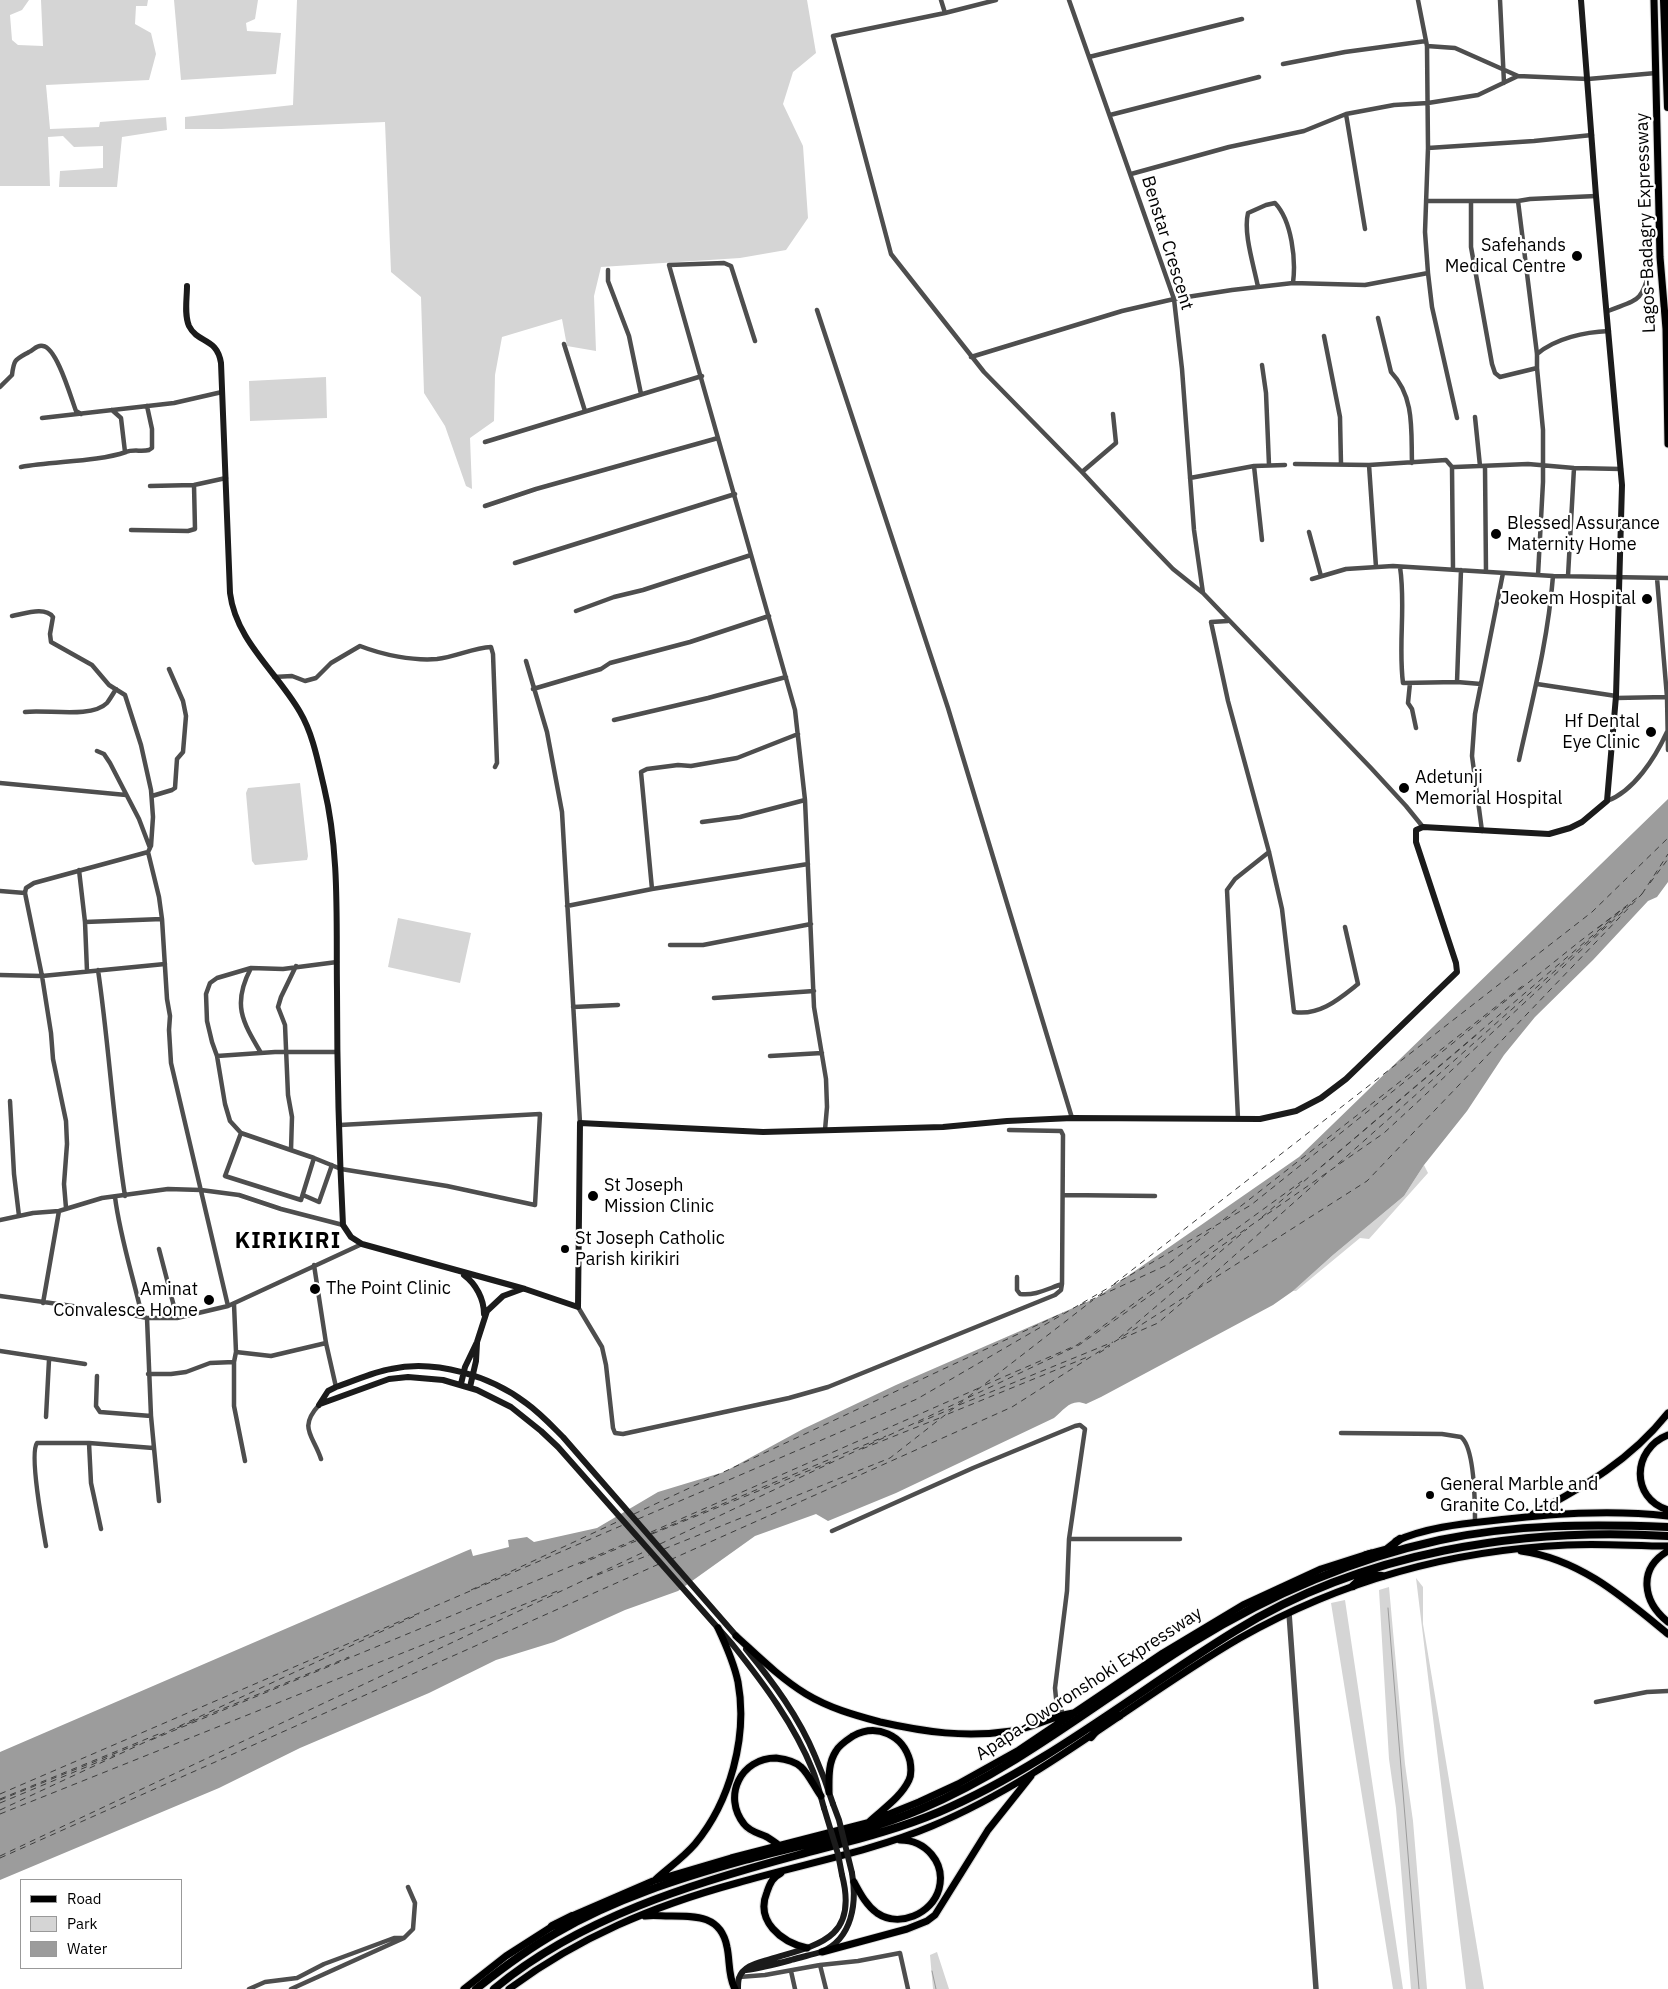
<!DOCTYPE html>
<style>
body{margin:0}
#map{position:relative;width:1668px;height:1989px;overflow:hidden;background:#fff;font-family:"IBM Plex Sans",sans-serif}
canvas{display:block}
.legend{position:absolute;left:20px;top:1879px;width:162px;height:90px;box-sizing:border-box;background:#fff;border:1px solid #999;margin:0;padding:6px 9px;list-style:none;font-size:15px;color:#000}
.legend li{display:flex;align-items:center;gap:10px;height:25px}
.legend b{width:25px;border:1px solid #999}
</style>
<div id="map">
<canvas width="1668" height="1989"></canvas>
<ul class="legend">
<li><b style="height:6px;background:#000"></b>Road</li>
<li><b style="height:14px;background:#d5d5d5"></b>Park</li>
<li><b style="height:14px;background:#9c9c9c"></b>Water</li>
</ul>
</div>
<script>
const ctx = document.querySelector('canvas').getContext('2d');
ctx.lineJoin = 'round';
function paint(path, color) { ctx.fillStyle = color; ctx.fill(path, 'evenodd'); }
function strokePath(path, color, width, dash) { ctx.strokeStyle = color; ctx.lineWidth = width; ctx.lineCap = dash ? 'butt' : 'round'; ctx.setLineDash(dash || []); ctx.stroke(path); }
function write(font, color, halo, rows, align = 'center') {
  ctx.font = font + ' "IBM Plex Sans",sans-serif'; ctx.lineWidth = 4.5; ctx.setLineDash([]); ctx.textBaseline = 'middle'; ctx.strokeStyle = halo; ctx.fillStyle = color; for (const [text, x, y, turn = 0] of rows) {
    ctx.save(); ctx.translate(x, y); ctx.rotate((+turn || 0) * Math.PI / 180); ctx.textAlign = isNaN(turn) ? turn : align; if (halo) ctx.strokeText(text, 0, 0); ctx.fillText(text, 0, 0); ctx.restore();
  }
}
const green = new Path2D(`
 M0 0H29L22 10 10 15 12 40 18 45 43 46 41 0H148L147 6H136L135 24 151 33 156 54 149 80 46 85 50 129 99 127 100 122 166 117 167 130 122 137 117 187H59L60 171 103 168V146L74 147 63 136 48 137 50 186H0Z
 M174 0H258L255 19 246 23 247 31 281 33 276 74 181 80Z
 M297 0H807L816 53 793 72 783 104 803 146 808 218 786 250 740 258 601 267 594 296 596 351 567 346 562 319 502 337 495 375 494 421 470 438 472 489 466 486 445 426 424 393 421 297 391 272 385 122 221 129H185V117L293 105Z
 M326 377 327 418 250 421 249 381Z
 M300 783 308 856 307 860 255 865 252 861 246 793 248 788Z
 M398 918 471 933 460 983 388 967Z
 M1424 1165 1428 1173 1369 1239 1360 1238 1296 1291H1293L1333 1255 1404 1196Z
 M1416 1578 1423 1587V1624L1484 1989H1466Z
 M1389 1587 1405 1764 1413 1821 1427 1989H1411L1396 1808 1389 1759 1379 1590Z
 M1345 1600 1403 1989H1393L1331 1603Z
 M937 1952 949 1989H933L930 1955Z`);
const water = new Path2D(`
 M1668 799V882L1657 897 1648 901 1593 960 1535 1017 1504 1055 1467 1111 1424 1165 1404 1196 1333 1255 1293 1291 1273 1305 1101 1397 1086 1404C1071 1398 1065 1409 1054 1418L896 1493 828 1521 816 1514 755 1536 678 1591 625 1610 554 1642 496 1660 429 1693 300 1748 219 1788 0 1880V1752L466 1551 471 1549 473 1556 509 1547 508 1540 527 1537 534 1542 597 1528 658 1492 724 1472 803 1429 896 1385 1096 1298 1299 1157Z`);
const stream = new Path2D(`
 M1388 1608 1419 1989
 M932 1971 936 1989`);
const ferry = new Path2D(`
 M1650 883 1668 859
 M1642 894 1668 854
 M1598 928 1620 911
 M1338 1164 1611 921
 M1321 1167 1480 1032
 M1262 1217 1626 907
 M1223 1220 1525 984
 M1114 1284 1592 912 1668 838
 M1199 1287 1327 1173
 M1098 1296 1105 1291
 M1080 1305 1167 1265 1214 1228
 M1119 1338 1247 1229
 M1121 1339 1158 1323 1191 1295
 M1099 1353 1110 1346
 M985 1385 1077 1345 1302 1181
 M968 1397 1093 1300
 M959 1405 1113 1342
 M948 1414 1090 1356
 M918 1423 953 1408
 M862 1449 942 1417
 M634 1514 1063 1313
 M638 1519 917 1399 1251 1205 1579 942 1642 894 1367 1181 1012 1407 672 1559
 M651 1532 979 1388
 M650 1534 886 1436
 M652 1534 835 1460
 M660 1544 1079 1345 1384 1133 1632 903
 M664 1549 890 1458 963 1401
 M580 1564 636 1541
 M587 1579 649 1555
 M471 1590 619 1521
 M193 1721 349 1657
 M177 1728 194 1721
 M151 1740 637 1539
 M0 1794 623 1525
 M0 1799 161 1733
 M0 1800 143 1742
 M0 1803 115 1755
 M0 1810 419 1614
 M0 1814 560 1590
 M0 1856 646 1551
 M0 1858 659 1564`);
const minor = new Path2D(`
 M941 0 945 13
 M996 0 945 13 833 36 891 254 984 372 1082 472 1148 543 1173 569 1203 593 1371 768 1406 806 1423 827
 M1069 0 1174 299 1182 369 1194 530 1203 593
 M1418 0 1427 46 1428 148 1425 232 1428 273 1432 307 1457 418
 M1500 0 1504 83
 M1427 46 1455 48 1518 76
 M1089 57 1242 19
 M1283 64 1345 52 1426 41
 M1346 114 1365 229
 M1110 115 1259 77
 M1428 148 1534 141 1592 135
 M1131 174 1229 147 1304 131 1346 114 1394 105 1428 103 1478 95 1518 76 1588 79 1656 73
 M1426 201H1518L1530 199 1596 196
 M1471 201V247L1492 364 1495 373 1500 377 1537 368V354L1518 201
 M608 270V281L629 336 641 394
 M1258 287C1254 266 1243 233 1248 213L1266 205 1275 203C1292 221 1296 260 1293 283
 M817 310 948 708 1072 1118
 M1608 311C1638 299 1641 303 1650 270
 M1378 318 1391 372C1415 397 1411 431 1412 463
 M1324 336 1340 417 1341 464
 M755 341 731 266 724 263 669 265 795 710 805 800 814 1007 826 1079 827 1107 825 1130
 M564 344 585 411
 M1537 354C1556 338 1585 332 1609 331
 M971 357 1122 311 1174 299 1232 290 1293 283 1365 285 1428 273
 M1262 365 1266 393 1269 465
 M1537 368 1543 430V482L1538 575
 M0 387 12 375C14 359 15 360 29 352 34 350 37 344 43 346 57 348 71 398 76 411L81 414
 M112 410 121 418 125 452
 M1475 417 1480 466
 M42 418 174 403 222 392
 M485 442 702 376
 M1295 464 1369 465 1446 460 1452 467H1455L1528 464 1574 468 1621 469
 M1369 465 1376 567
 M1254 466 1262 540
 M21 467C54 461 97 462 126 452 133 449 142 452 149 450L152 448V429L147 406
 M1452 467 1453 569
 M1485 467 1486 572
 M1082 472 1116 443 1113 414
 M1190 478 1254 466 1285 465
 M150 486 194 485 226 478
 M485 506 536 489 718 438
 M131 530 188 531 195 529 194 485
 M1309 532 1321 576
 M515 563 735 494
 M1400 567C1406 606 1398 644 1403 683L1457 682 1481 684
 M1568 576 1574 468
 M1657 578 1667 697 1668 750
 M1312 579 1346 569 1393 566 1553 576 1668 578
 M576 611 614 597 643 590 751 555
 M12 616C24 614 45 606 53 617L50 634 51 642 92 665 109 685 125 695 141 745 151 790 153 817 151 846
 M1228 621 1211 622 1228 701 1269 852 1282 909 1294 1012C1320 1016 1339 999 1358 984L1345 927
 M526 661 547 732 562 812 580 1123
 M274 677 292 676 305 681 316 678 331 663 360 646C383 655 413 661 437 659 455 657 473 648 491 647L493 654 497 763 495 767
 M1457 682 1461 570
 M1410 683 1408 703 1412 709 1416 728
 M1537 684 1616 696
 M533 689 601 669 610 663 690 642 769 616
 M1616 698 1667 697
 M25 712C46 709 91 719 107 703 110 699 113 694 116 689
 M614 720 708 698 786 677
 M97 751 104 754 110 763 139 819 150 848 148 852 159 897 162 919 167 999 170 1016 169 1030 171 1063 228 1306
 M1519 760C1533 697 1548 640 1553 576
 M0 783 126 795
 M152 796 172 790 175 788 177 759 183 752 186 716 183 701 169 669
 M1607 801C1634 791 1655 758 1667 732
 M702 822 740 817 805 800
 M1482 831 1472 756 1475 714 1503 573
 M79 870 85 922 87 971
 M652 889 641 772 647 769 678 765 691 766 737 758 798 734
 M0 891 25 893 42 976 51 1033 53 1059 66 1121 67 1144 64 1184 66 1208
 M25 893 26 888 34 883 148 852
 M567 906 652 889 808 864
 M85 922 162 919
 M670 945H703L811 924
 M337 962 283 969 251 968 217 978 210 983 206 994 207 1021 212 1042 217 1056 225 1104 230 1121 241 1133 314 1158 341 1169 447 1186 535 1205 540 1114 340 1125
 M251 968C232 1004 242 1021 261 1053
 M98 970C109 1045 113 1121 125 1196
 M0 975 42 976 165 964
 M714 998 814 991
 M573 1007 618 1005
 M217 1056 275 1052H337
 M770 1056 822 1053
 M10 1101 14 1174 19 1216
 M1238 1119 1227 890 1235 879 1269 852
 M1009 1130 1061 1131 1063 1135 1062 1284C1047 1289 1035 1296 1020 1294L1017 1290V1277
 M241 1133 225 1176 301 1200 314 1158
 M291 1150 292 1117 288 1095 285 1025 278 1007 281 997 296 966
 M303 1195 319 1202 332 1165
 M1063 1195 1155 1196
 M115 1197C120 1237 133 1276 142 1316
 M0 1220 33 1213 59 1211 102 1198 168 1189 201 1190 239 1195 281 1209 343 1225
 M159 1249 177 1318
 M314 1265 326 1343 336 1387
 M0 1296 123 1313 147 1318H177L228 1306 362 1244
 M43 1303 59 1211
 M578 1307 602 1347 606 1365 613 1428 615 1433 623 1434 789 1398 828 1387 1055 1295 1061 1290 1062 1284
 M147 1318 151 1416 159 1501
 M0 1351 85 1364
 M236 1352 271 1356 326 1343
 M234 1362V1406L245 1461
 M148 1374H171L186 1372 210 1363 234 1362 236 1352 234 1304
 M97 1376 96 1406 100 1412 151 1416
 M319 1405C298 1428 313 1435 321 1459
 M46 1417 49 1360
 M1341 1433 1442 1434 1461 1437C1475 1448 1475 1504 1475 1522
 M89 1443 91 1483 101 1529
 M832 1531 973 1468 1075 1426 1080 1425 1085 1429 1069 1539 1067 1591 1055 1688 1056 1698 1063 1714
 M1069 1539H1180
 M46 1546C43 1529 29 1454 37 1443H89L153 1448
 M1596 1702 1647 1692 1668 1691
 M820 1965 826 1989
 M791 1971 795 1989
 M739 1977 765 1975 820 1965 858 1961 900 1953 908 1989
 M249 1989 265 1982 297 1978 324 1964 394 1938H403
 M291 1989 404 1938 413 1929 415 1903 408 1887`);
const tertiary = new Path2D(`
 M1289 1613 1316 1989`);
const secondary = new Path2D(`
 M187 286C187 298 184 315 189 326 198 344 217 337 221 363L230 593C236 641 277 672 300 712 313 734 318 762 324 787 340 853 336 923 337 991 337 1069 339 1147 343 1225L351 1237 362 1244 525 1289 578 1307 580 1123 763 1132 943 1127 1007 1121 1072 1118 1260 1119 1296 1111 1321 1098 1346 1079 1457 972 1456 963 1416 842V830L1423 827 1549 834 1570 828 1582 822 1607 801 1616 696 1622 485 1596 196 1581 0
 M464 1275C476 1284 484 1299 484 1314
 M461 1384 465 1367 477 1342 487 1311 503 1296 522 1289
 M470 1387 476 1361 477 1343
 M320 1404 389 1379 408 1377 443 1380 477 1390 511 1407 541 1431 558 1447 733 1645C764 1684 794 1724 813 1771 818 1783 820 1795 824 1808
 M319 1405 328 1391 336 1387C354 1381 373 1372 391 1369 435 1359 491 1376 526 1403 540 1413 551 1425 563 1437L739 1639
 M746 1649C773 1682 799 1717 815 1756 822 1772 828 1788 833 1804
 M746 1970C761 1968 776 1964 791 1960 801 1957 811 1955 821 1952 853 1939 857 1902 852 1873
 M738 1989C738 1986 738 1981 739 1978 743 1966 757 1963 767 1960 817 1945 859 1940 842 1875`);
const primary = new Path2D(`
 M1654 0 1660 257 1666 329 1668 444
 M1668 1435C1632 1449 1630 1498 1668 1510
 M1533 1514C1585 1486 1631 1460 1668 1413
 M1396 1541C1425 1528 1459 1524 1489 1521 1549 1514 1608 1509 1668 1516
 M1521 1551C1580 1559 1624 1598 1668 1634
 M1668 1551C1637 1569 1643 1602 1668 1622
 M736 1636C758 1656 780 1678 806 1694 829 1708 854 1715 880 1722 925 1732 965 1738 1012 1731 1033 1728 1052 1716 1073 1713
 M829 1792C829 1778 828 1763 836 1751 839 1745 847 1740 853 1736 877 1723 903 1735 910 1761 911 1767 912 1774 909 1780 901 1797 883 1809 870 1821
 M780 1846C776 1843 772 1840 767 1837 759 1833 750 1832 744 1824 722 1796 741 1758 776 1758 784 1759 795 1761 801 1767 808 1773 815 1788 821 1796
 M781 1873C773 1877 770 1883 767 1892 755 1921 781 1942 807 1948
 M655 1880C668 1868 683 1858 695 1844 730 1802 748 1737 738 1682 734 1663 726 1645 718 1628
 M854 1882C860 1893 866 1905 877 1913 899 1928 932 1914 939 1889 946 1862 925 1840 900 1840
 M572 1916 653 1881 731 1858 867 1823 919 1802 958 1784 1019 1750 1163 1653 1243 1605 1321 1569 1371 1553
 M645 1916C653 1915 661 1916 669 1916 695 1916 721 1915 727 1947 730 1960 728 1977 735 1989
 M822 1952 907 1929 927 1921 935 1915 988 1830 1031 1776
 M464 1989 506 1956 556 1924
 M509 1989C579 1937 653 1906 737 1883 802 1864 870 1852 932 1826 1044 1779 1136 1698 1240 1638 1341 1581 1452 1550 1567 1545 1600 1543 1634 1546 1668 1546`);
const motorway = new Path2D(`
 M1664 0 1668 107
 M1386 1550 1400 1539
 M1366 1555 1388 1549 1397 1550
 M1364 1574 1382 1576
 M1353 1586 1368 1572
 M1095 1726 1119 1716
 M1091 1737 1101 1725
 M552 1926 572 1916H585
 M476 1989C501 1969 528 1949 556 1933 614 1899 680 1878 745 1860 803 1844 865 1833 921 1809 1020 1767 1102 1698 1193 1642 1269 1595 1353 1559 1440 1540 1515 1524 1592 1524 1668 1527
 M494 1989C579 1918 693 1883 798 1855 846 1842 894 1831 939 1812 1046 1766 1137 1691 1235 1631 1362 1552 1521 1527 1668 1536`);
const secondaryBridge = new Path2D(`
 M833 1804 839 1820 852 1873
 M824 1808 838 1854 842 1875`);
const markers = [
 [1577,256,6,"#000"],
 [1496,534,6,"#000"],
 [1647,599,6,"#000"],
 [1651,732,6,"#000"],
 [1404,788,6,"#000"],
 [593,1196,6,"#000"],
 [565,1249,5,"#000"],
 [315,1289,6,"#000"],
 [209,1300,6,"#000"],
 [1430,1495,5,"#000"]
];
const streetNames = [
 ["Lagos-Badagry Expressway",1646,223,-92],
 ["Benstar Crescent",1167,243,73],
 ["Apapa-Oworonshoki Expressway",1089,1684,-33]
];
const poiNames = [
 ["Safehands",1566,246,"right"],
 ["Medical Centre",1566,267,"right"],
 ["Blessed Assurance",1507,524],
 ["Maternity Home",1507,545],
 ["Jeokem Hospital",1636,599,"right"],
 ["Hf Dental",1640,722,"right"],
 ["Eye Clinic",1640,743,"right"],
 ["Adetunji",1415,778],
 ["Memorial Hospital",1415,799],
 ["St Joseph",604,1186],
 ["Mission Clinic",604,1207],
 ["St Joseph Catholic",575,1239],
 ["Parish kirikiri",575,1260],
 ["The Point Clinic",326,1289],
 ["Aminat",198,1290,"right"],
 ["Convalesce Home",198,1311,"right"],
 ["General Marble and",1440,1485],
 ["Granite Co. Ltd.",1440,1506]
];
const districtNames = [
 ["KIRIKIRI",288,1242]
];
paint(green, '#d5d5d5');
paint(water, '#9c9c9c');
strokePath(stream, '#9c9c9c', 1);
strokePath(ferry, '#3d3d3d', 1, [6, 5]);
strokePath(primary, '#dbdbdb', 9);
strokePath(motorway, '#dbdbdb', 10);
strokePath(minor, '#4e4e4e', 4.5);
strokePath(tertiary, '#4e4e4e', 5.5);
strokePath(secondary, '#1b1b1b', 6);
strokePath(primary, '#000', 7);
strokePath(motorway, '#000', 8);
strokePath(secondaryBridge, '#1b1b1b', 6);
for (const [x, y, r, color] of markers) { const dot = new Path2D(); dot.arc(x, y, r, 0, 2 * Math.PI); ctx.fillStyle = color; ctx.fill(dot); strokePath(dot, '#fff', 2); }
write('18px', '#000', '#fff', streetNames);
write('18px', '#000', '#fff', poiNames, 'left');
ctx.letterSpacing = '1px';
write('bold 22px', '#000', '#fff', districtNames);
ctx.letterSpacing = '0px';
</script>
